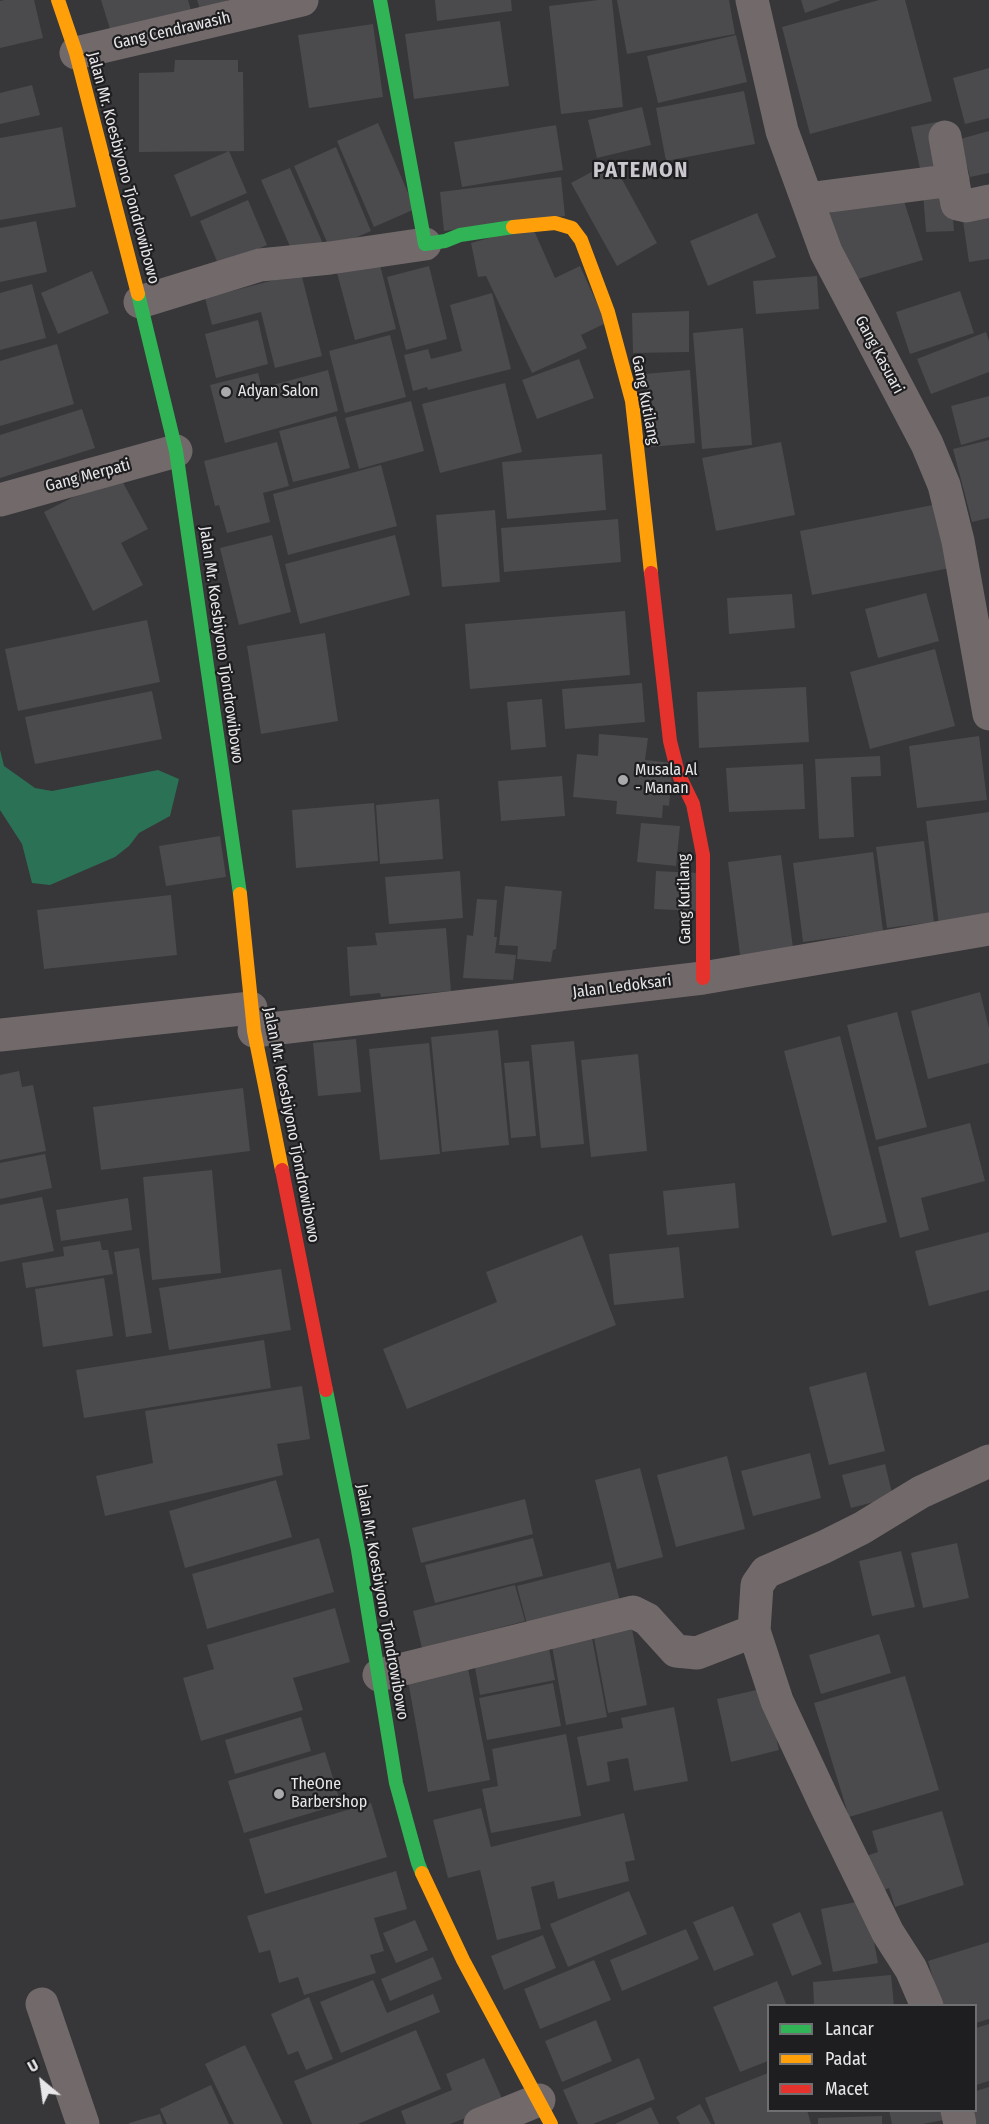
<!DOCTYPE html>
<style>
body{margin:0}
#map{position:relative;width:989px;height:2124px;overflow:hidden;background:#373639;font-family:"Fira Sans Condensed",sans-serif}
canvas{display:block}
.legend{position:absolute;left:767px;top:2004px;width:210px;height:108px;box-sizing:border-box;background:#1e1d1f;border:2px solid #6f6e70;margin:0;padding:8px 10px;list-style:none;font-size:18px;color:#e8e7ea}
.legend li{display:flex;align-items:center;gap:12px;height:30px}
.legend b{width:30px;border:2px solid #6f6e70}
.north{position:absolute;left:12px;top:2052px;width:60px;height:60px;-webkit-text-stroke:4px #1e1d1f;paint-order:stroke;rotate:331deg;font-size:16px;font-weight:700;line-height:24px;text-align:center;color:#e8e7ea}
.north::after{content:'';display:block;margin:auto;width:21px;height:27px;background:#e8e7ea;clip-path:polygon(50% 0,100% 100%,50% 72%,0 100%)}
</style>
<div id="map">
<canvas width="989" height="2124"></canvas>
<ul class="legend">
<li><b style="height:8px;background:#30b455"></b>Lancar</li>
<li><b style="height:8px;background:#ff9f0a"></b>Padat</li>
<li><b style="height:8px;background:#e5322d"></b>Macet</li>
</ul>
<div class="north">U</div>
</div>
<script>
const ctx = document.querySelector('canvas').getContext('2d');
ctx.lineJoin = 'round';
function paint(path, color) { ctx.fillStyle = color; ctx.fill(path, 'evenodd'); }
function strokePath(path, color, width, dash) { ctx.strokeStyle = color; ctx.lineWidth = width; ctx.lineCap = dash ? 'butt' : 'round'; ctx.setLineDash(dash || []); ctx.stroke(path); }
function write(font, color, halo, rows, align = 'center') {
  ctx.font = font + ' "Fira Sans Condensed",sans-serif'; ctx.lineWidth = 4.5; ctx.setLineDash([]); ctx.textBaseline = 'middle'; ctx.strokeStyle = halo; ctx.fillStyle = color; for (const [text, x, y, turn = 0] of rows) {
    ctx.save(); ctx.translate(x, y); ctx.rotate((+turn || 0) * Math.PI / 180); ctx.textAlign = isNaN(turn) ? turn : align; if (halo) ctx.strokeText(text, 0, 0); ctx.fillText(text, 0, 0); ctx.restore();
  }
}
const forest = new Path2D(`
 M0 750 4 766 35 788 52 791 158 770 179 779 170 816 139 833 129 846 115 857 50 885 32 883 22 844 0 810Z`);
const building = new Path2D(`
 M4 0H34L43 38 0 48V1Z
 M101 0H188L193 17 114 42Z
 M197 0H227V1L200 9Z
 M435 0H511L512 11 437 21Z
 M598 0H612L623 107 561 114 549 6Z
 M617 0H729L735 34 627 54Z
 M801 0H841L805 13Z
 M879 0H905L932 101 810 134 782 27Z
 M500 21 509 86 414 99 405 34Z
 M373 24 383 97 309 108 298 35Z
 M736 35 747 82 658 103 647 56Z
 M175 60H238V72H243L244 151 139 152V73L174 72Z
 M989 68V118L965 124 953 78Z
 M32 85 40 115 0 124V93Z
 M744 91 755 144 666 161 656 108Z
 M642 107 651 145 597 158 588 120Z
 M942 121 950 168 921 173 911 127Z
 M378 123 415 209 374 227 337 141Z
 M556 125 563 170 462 187 454 142Z
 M62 127 76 207 0 220V138Z
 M989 131V173L970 177 960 139Z
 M336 147 371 231 330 249 294 166Z
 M229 151 247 193 191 217 174 175Z
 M612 161 657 243 617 266 571 183Z
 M290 168 324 246 295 258 261 180Z
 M561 177 565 216 444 231 440 192Z
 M951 190 954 231 926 232 923 193Z
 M901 192 923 260 851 281 829 213Z
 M248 200 267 245 219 266 200 221Z
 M757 213 776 257 708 286 690 241Z
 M989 217V259L969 262 963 221Z
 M36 221 47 272 0 282V228Z
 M532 226 555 278 580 266 606 323 581 335 587 348 532 373 486 276 478 277 471 243Z
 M378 257 396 329 355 340 336 269Z
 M429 266 447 339 406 350 387 277Z
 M92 271 109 313 58 334 41 293Z
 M301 273 322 356 275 368 261 312 212 325 205 298Z
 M817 276 819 309 756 314 753 281Z
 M32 284 46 338 0 350V293Z
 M960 291 974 333 910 354 896 312Z
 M492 293 511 369 428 390 427 387 413 391 404 355 428 349 431 359 462 351 450 305Z
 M689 311V352L633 353 632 313Z
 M258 320 268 364 216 378 205 334Z
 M743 328 752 445 702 449 693 333Z
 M986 332 989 341V372L931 394 917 359Z
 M390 335 406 397 345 413 329 351Z
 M57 344 74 404 0 426V361Z
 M579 359 594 398 537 419 522 380Z
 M328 370 338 411 225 443 210 385 258 373 262 388Z
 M690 370 695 443 650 447 644 374Z
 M505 383 522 452 440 473 422 404Z
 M989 396V437L961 445 951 406Z
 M411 401 424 451 359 469 345 418Z
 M82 409 95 448 0 478V435Z
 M336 416 350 468 293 482 279 431Z
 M989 440V518L972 522 953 449Z
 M277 442 289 486 263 493 270 522 227 533 219 505 215 506 204 461Z
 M781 442 795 515 716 531 702 458Z
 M602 454 606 510 507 519 502 462Z
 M381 465 397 526 288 555 273 494Z
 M120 477 148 529 121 543 143 585 93 611 44 512 93 487 95 491Z
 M938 504 950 568 812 595 800 531Z
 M495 510 500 582 442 587 436 515Z
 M618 519 621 562 504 572 501 528Z
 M272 535 291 612 239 625 220 548Z
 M395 535 410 595 300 624 285 564Z
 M926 593 939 641 878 658 865 609Z
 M792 594 795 628 729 634 727 598Z
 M625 611 630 675 470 689 465 624Z
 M147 620 160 682 18 711 5 649Z
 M325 633 338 721 261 734 247 646Z
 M935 649 955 726 870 749 850 672Z
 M642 683 645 722 565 729 562 689Z
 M806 687 809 742 699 748 697 692Z
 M152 691 162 739 35 764 25 717Z
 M542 699 546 747 511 750 507 702Z
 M599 734 648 738 645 760 673 763 669 806 663 805 662 818 616 814 617 801 573 797 577 754 598 756Z
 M979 736 987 800 917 808 909 746Z
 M880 756 881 776 851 777 854 837 819 839 815 759Z
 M803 764 805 809 729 812 726 768Z
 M562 776 565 816 501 821 498 781Z
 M439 799 443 859 380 864 376 805Z
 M374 803 378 861 296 868 292 810Z
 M989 812V918L939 925 926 821Z
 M641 823 680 826 676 866 637 862Z
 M220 836 226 877 166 886 159 846Z
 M924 841 934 922 887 928 876 847Z
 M873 852 883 931 803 942 793 863Z
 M781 855 793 948 740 955 728 862Z
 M460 871 463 918 389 924 385 877Z
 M656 871 699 873 697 911 654 909Z
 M505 886 562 891 556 949 553 950 551 962 517 959 518 946 499 945Z
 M171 895 177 955 44 969 37 910Z
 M477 899 497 900 494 937H497L495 953 516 955 513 980 463 978 467 935 473 936Z
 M446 928 451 991 381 997 380 993 350 996 347 947 377 945 375 933Z
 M980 992 989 1028V1063L928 1079 911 1011Z
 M897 1012 927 1127 876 1140 847 1025Z
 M498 1030 509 1145 442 1152 431 1037Z
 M840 1036 887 1222 832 1236 784 1051Z
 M356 1039 361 1092 318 1096 313 1043Z
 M574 1041 584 1144 541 1148 531 1045Z
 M429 1043 440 1154 380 1160 369 1049Z
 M638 1054 647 1151 591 1157 581 1060Z
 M529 1061 536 1136 511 1138 504 1063Z
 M19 1071 22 1087 33 1085 46 1151 0 1160V1075Z
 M243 1088 250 1151 101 1170 93 1107Z
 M970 1123 985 1181 921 1198 929 1230 900 1238 878 1147Z
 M45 1154 52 1188 0 1199V1163Z
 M212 1170 221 1273 152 1280 143 1177Z
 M735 1183 739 1228 667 1235 663 1191Z
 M42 1197 54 1251 0 1262V1205Z
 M128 1198 132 1230 61 1241 56 1210Z
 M989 1232V1290L929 1306 915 1251Z
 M582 1235 616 1325 407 1409 383 1349 497 1302 486 1272Z
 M100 1241 102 1250H108L113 1274 26 1288 22 1263 64 1256 63 1247Z
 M679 1247 684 1298 614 1305 609 1254Z
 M139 1248 152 1333 126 1337 114 1252Z
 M281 1269 291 1330 169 1350 159 1288Z
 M104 1278 113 1336 43 1347 35 1289Z
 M264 1340 271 1388 84 1418 76 1370Z
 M866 1372 885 1451 829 1465 809 1387Z
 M302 1386 310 1439 277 1444 283 1475 105 1516 96 1476 153 1463 145 1411Z
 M810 1453 821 1498 753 1516 741 1471Z
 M727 1456 745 1529 676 1547 657 1475Z
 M885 1464 893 1497 851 1508 842 1475Z
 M640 1468 663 1557 617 1569 595 1480Z
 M276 1480 292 1537 185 1568 169 1511Z
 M525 1499 533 1534 421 1563 412 1528Z
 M319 1538 334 1592 207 1629 192 1574Z
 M533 1538 543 1576 435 1603 425 1565Z
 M957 1543 969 1598 923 1608 911 1553Z
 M901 1551 915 1607 872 1616 859 1561Z
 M610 1562 620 1601 527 1624 517 1586Z
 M515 1585 525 1621 422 1648 413 1611Z
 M335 1608 350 1662 293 1678 303 1710 201 1741 183 1678 214 1669 207 1645Z
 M630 1619 647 1705 608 1713 592 1627Z
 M879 1634 891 1673 821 1694 809 1655Z
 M592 1638 607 1717 566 1725 552 1646Z
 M549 1648 555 1680 480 1695 474 1662Z
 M467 1663 490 1780 428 1792 407 1675Z
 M905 1676 939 1790 849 1817 814 1703Z
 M553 1683 561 1726 487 1740 479 1698Z
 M765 1688 779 1750 731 1762 717 1699Z
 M674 1707 688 1781 634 1791 628 1758 607 1762 610 1781 587 1786 577 1737 623 1728 621 1718Z
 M301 1717 311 1751 235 1774 225 1740Z
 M566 1734 581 1816 491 1833 482 1789 498 1786 492 1749Z
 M325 1752 341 1804 244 1833 228 1781Z
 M371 1803 387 1857 265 1894 249 1839Z
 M481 1808 491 1847 624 1813 635 1860 625 1862 629 1881 558 1899 554 1881 531 1887 541 1929 497 1940 480 1870 448 1878 433 1820Z
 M942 1811 964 1885 895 1907 889 1888 876 1893 866 1856 878 1852 872 1831Z
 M396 1871 407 1909 374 1918 384 1951 370 1955 376 1973 304 1995 298 1977 279 1983 270 1950 259 1953 247 1916Z
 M629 1891 647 1934 568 1967 550 1924Z
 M866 1900 878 1963 833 1972 821 1909Z
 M733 1906 754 1955 714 1971 693 1922Z
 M800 1912 822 1964 792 1976 772 1924Z
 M415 1920 428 1950 396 1963 383 1933Z
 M686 1929 699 1959 622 1991 610 1960Z
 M543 1935 556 1968 504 1990 491 1956Z
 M989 1942V2019L976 2023V2006H941L928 1961Z
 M433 1957 442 1979 390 2001 381 1979Z
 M594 1960 611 2000 540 2029 524 1989Z
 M891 1975 894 2006H814L813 1982Z
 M373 1980 387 2013 433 1994 440 2012 341 2053 320 2002Z
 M777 1981 787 2006H768V2061L740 2072 713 2007Z
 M309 1997 333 2059 306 2070 298 2051 288 2055 271 2014Z
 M596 2020 612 2061 562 2082 545 2041Z
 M989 2024V2081L976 2085V2028Z
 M416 2030 441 2089 358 2124H312L294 2081Z
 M245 2045 283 2124H234L205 2064Z
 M484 2058 504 2103 450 2124H406L401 2111 452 2090 446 2074Z
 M639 2058 655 2099 593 2124H578L563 2090Z
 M768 2073V2110H807L811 2124H715L705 2098Z
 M211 2085 229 2124H167L160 2109Z
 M989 2087V2124H977L973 2110H976V2091Z
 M700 2104 711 2124H680L676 2117Z
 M651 2107 659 2124H615Z
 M889 2110H947L949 2119 923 2124H892Z
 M160 2114 163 2124H129V2123Z
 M882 2116V2124H818V2118Z`);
const street = new Path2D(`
 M752 0 782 131 826 252 927 444 944 485 958 541 989 714
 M76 53 302 0
 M945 137 957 204 966 206 989 201
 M807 199 953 180
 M140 302 260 265 330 258 425 244
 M0 500 176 451
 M254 1031 703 978 989 929
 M0 1035 251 1008
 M754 1631 777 1701 826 1806 888 1933 911 1969 927 2006
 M379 1675 633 1612 647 1619 676 1651 697 1653 754 1631 757 1585 766 1572 824 1547 862 1528 921 1492 989 1461
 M42 2004 83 2124
 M957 2110 960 2124
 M480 2124 539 2100`);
const fast = new Path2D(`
 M380 0 425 244 445 241 460 235 513 227
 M138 294 176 451 240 894
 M326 1390 358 1550 396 1783 418 1863 422 1873`);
const slow = new Path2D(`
 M58 0 76 53 138 294
 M513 227 555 223 572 228 581 240 608 312 632 401 651 573
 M240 894 254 1031 282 1170
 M422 1873 463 1960 551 2124`);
const jam = new Path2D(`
 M651 573 670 741 678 773 693 804 703 855V978
 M282 1170 326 1390`);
const markers = [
 [226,392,6,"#aaa9ac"],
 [623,780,6,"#aaa9ac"],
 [279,1794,6,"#aaa9ac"]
];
const streetNames = [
 ["Gang Cendrawasih",172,31,-13],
 ["Jalan Mr. Koesbiyono Tjondrowibowo",123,168,75],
 ["Gang Kasuari",879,355,62],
 ["Gang Kutilang",645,400,79],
 ["Gang Merpati",88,476,-15],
 ["Jalan Mr. Koesbiyono Tjondrowibowo",221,645,82],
 ["Gang Kutilang",685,899,-91],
 ["Jalan Ledoksari",622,987,-7],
 ["Jalan Mr. Koesbiyono Tjondrowibowo",291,1125,79],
 ["Jalan Mr. Koesbiyono Tjondrowibowo",382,1602,80]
];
const poiNames = [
 ["Adyan Salon",238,392],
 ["Musala Al",635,771],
 ["- Manan",635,789],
 ["TheOne",291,1785],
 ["Barbershop",291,1803]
];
const districtNames = [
 ["PATEMON",641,171]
];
paint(forest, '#2b7156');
paint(building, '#4b4a4d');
strokePath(street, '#726a6a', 33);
strokePath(fast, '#30b455', 14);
strokePath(slow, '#ff9f0a', 14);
strokePath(jam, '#e5322d', 14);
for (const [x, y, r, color] of markers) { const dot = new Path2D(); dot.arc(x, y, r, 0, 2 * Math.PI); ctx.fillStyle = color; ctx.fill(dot); strokePath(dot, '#1e1d1f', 2); }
write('16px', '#e8e7ea', '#1e1d1f', streetNames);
write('16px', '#e8e7ea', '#1e1d1f', poiNames, 'left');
ctx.letterSpacing = '1.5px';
write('bold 22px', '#cac8ce', '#1e1d1f', districtNames);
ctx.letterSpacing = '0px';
</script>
